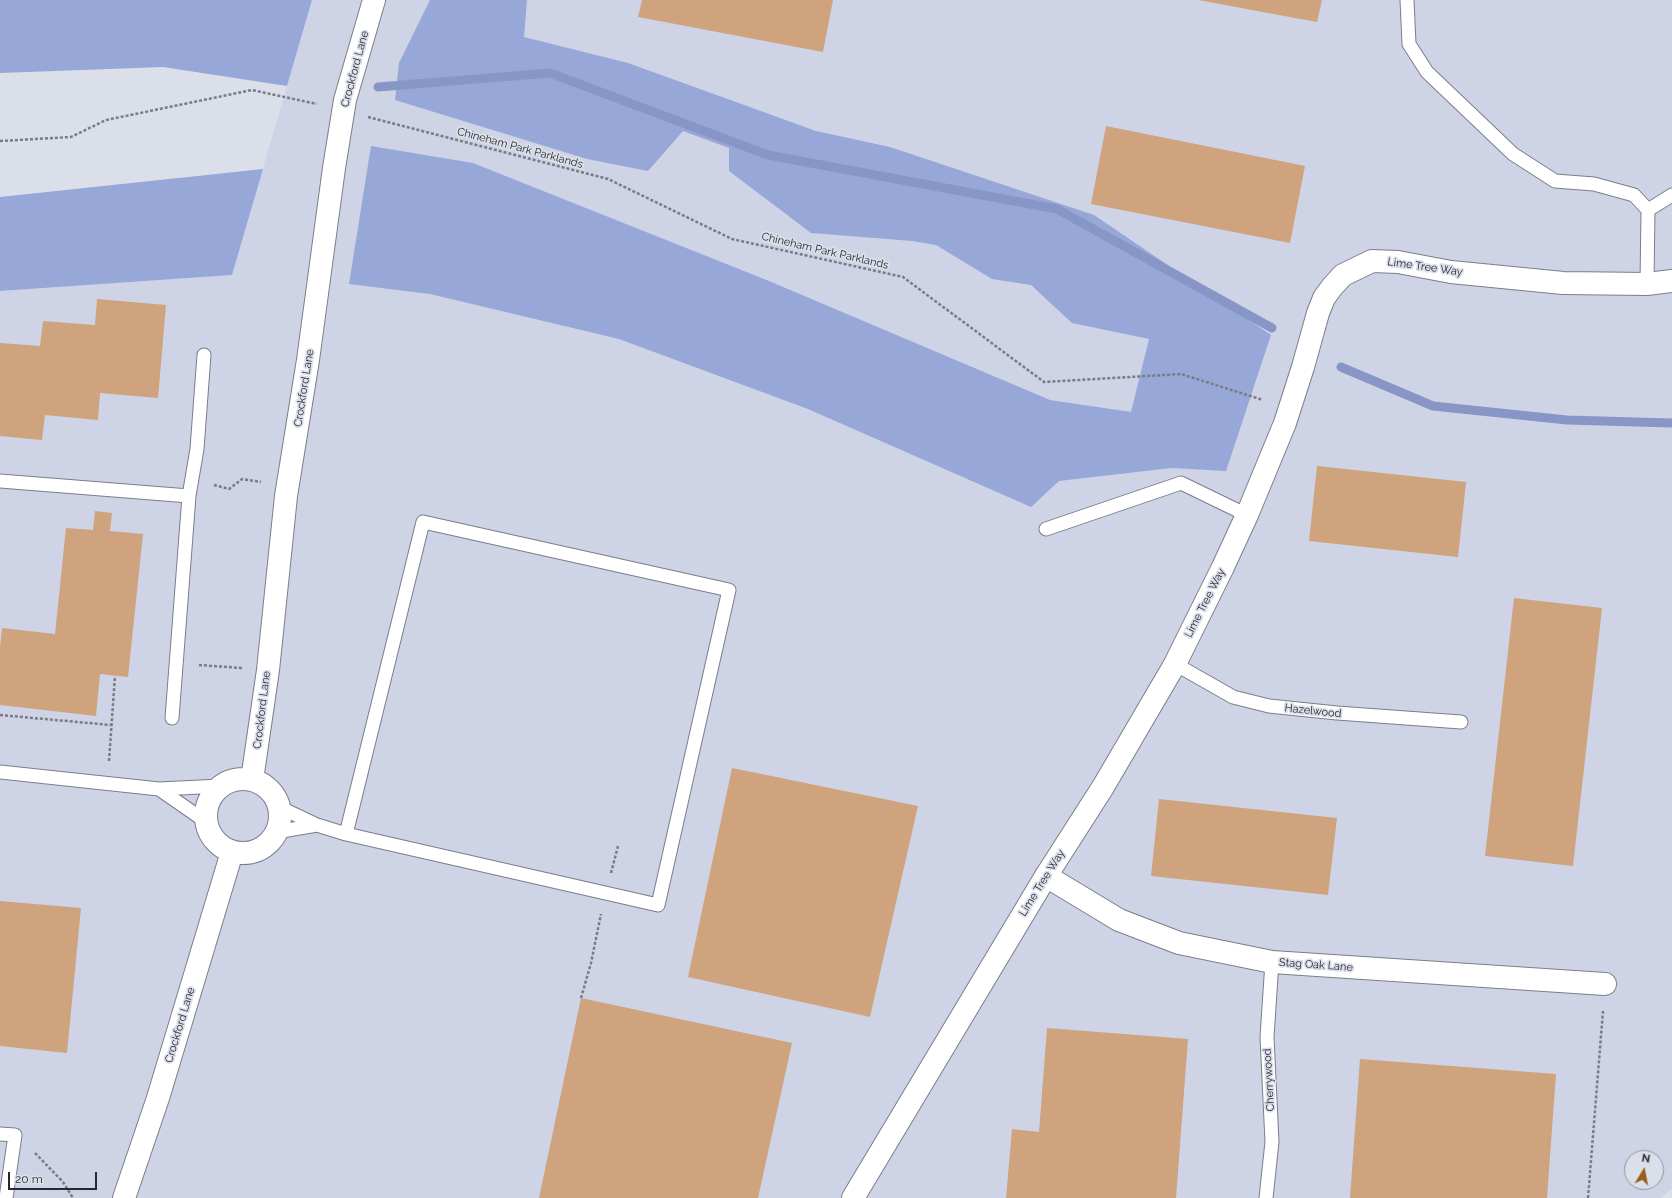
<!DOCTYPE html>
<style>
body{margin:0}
#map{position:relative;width:1672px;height:1198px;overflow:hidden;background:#dbdfea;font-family:Raleway,sans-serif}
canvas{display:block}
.north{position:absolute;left:1624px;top:1150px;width:40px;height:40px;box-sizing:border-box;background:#dbdfea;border:1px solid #93969e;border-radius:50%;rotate:10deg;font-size:11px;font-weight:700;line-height:16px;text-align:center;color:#27282c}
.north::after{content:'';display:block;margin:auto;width:14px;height:18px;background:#995d1e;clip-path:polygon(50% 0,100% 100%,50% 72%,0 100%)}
.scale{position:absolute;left:8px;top:1172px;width:89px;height:18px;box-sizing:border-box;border:2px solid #27282c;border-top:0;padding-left:5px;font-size:12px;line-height:14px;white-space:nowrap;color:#27282c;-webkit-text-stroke:3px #dbdfea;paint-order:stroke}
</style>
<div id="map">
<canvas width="1672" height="1198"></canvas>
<div class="north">N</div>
<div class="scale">20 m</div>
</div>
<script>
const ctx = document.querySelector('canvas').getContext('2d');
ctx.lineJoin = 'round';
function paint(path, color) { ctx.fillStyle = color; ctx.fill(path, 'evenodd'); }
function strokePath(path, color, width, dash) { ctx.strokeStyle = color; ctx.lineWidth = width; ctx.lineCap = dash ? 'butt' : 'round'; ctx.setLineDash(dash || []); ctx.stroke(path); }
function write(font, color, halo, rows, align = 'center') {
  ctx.font = font + ' Raleway,sans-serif'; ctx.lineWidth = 3.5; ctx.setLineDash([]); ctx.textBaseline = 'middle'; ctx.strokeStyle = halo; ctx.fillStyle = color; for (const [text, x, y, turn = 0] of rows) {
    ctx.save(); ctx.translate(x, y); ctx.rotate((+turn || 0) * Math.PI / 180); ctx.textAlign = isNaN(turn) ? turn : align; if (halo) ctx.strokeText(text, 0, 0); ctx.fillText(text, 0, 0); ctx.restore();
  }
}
const built = new Path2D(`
 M312 0H1672V1188L1661 1198H0V291L232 275ZM1632 1158H1656V1182H1632Z`);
const forest = new Path2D(`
 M0 0H312L287 86 163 67 0 73Z
 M430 0H527L524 37 628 63 816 131 890 147 1094 215 1271 335 1226 471 1171 468 1059 481 1031 507 808 409 619 339 430 294 349 284 371 146 473 163 769 281 1050 400 1131 412 1149 339 1072 323 1031 285 992 279 936 245 912 241 811 233 729 171V148L683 131 648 171 587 159 395 100 399 63Z
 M263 169 232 275 0 291V197Z`);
const stream = new Path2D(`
 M378 87 550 73 768 155 1057 209 1272 328
 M1341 367 1433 406 1567 420 1672 423`);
const building = new Path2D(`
 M642 0H833L823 52 638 17Z
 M1198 0H1322L1317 22Z
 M1106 126 1305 166 1290 243 1091 204Z
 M97 299 166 305 158 398 100 393 98 420 45 415 42 440 0 436V343L40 346 43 321 95 325Z
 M1317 466 1466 482 1458 557 1309 541Z
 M95 511 112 513 110 531 143 534 128 677 100 674 96 716 0 705V648L2 628 55 634 66 528 93 530Z
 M1514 598 1602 608 1573 866 1485 856Z
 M732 768 918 806 870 1017 688 977Z
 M1159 799 1337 818 1328 895 1151 876Z
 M0 901 81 908 67 1053 0 1046Z
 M581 998 792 1043 758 1198H539Z
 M1047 1028 1188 1039 1176 1198H1006L1012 1129 1039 1132Z
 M1360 1059 1556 1074 1547 1198H1350Z`);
const path = new Path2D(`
 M368 117 608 179 732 239 903 277 1044 382 1181 374 1263 400
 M0 141 71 137 106 120 252 90 317 104
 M214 485 229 489 242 479 261 482
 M199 665 242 668
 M0 715 111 725
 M109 761 115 676
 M611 873 618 846
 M581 998 591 963 601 914
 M35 1153 63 1182 73 1198
 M1588 1198 1603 1011`);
const service = new Path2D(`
 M1407 0 1409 44 1427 72 1513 154 1555 181 1594 184 1634 195 1648 210 1647 284
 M1648 210 1672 195
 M0 481 189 496 197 449 204 355
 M1046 529 1181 483 1247 515
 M1175 664 1233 697 1269 706 1337 713 1461 722
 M172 718 189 496
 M0 772 159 789 221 786
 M159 789 205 821
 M279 807 317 825 346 834 658 905 729 590 423 522 346 834
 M276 832 317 825
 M0 1134 15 1135 6 1198
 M1266 1198 1272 1142 1267 1037 1272 962`);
const minor = new Path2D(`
 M1046 876 1119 920 1179 943 1272 962 1605 984`);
const tertiary = new Path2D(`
 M206 816a37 37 0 1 1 74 0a37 37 0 1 1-74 0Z
 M252 780 268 670 286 496 308 360 334 168 345 100 374 0
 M124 1198 158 1098 232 852
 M853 1198 1046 876 1103 787 1175 664 1223 567 1247 515 1285 423 1303 367 1318 313 1324 298 1332 287 1343 275 1372 261 1398 262 1451 272 1563 283 1647 284 1672 281`);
const streetNames = [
 ["Crockford Lane",355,69,-75],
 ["Chineham Park Parklands",520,148,15],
 ["Chineham Park Parklands",825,251,13],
 ["Lime Tree Way",1425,267,8],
 ["Crockford Lane",304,388,-81],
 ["Lime Tree Way",1205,603,-63],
 ["Crockford Lane",262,710,-83],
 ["Hazelwood",1313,711,6],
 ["Lime Tree Way",1042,883,-58],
 ["Stag Oak Lane",1316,965,4],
 ["Crockford Lane",180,1025,-73],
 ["Cherrywood",1269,1080,-93]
];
paint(built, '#ced4e6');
paint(forest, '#97a7d7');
strokePath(stream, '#8796c6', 9);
paint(building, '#cea37d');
strokePath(service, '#7b7e88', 15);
strokePath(minor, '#7b7e88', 24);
strokePath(tertiary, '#7b7e88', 24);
strokePath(path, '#7a7c83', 2.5, [3, 2]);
strokePath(service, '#fff', 13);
strokePath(minor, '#fff', 22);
strokePath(tertiary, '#fff', 22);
write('11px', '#27282c', '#dbdfea', streetNames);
</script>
